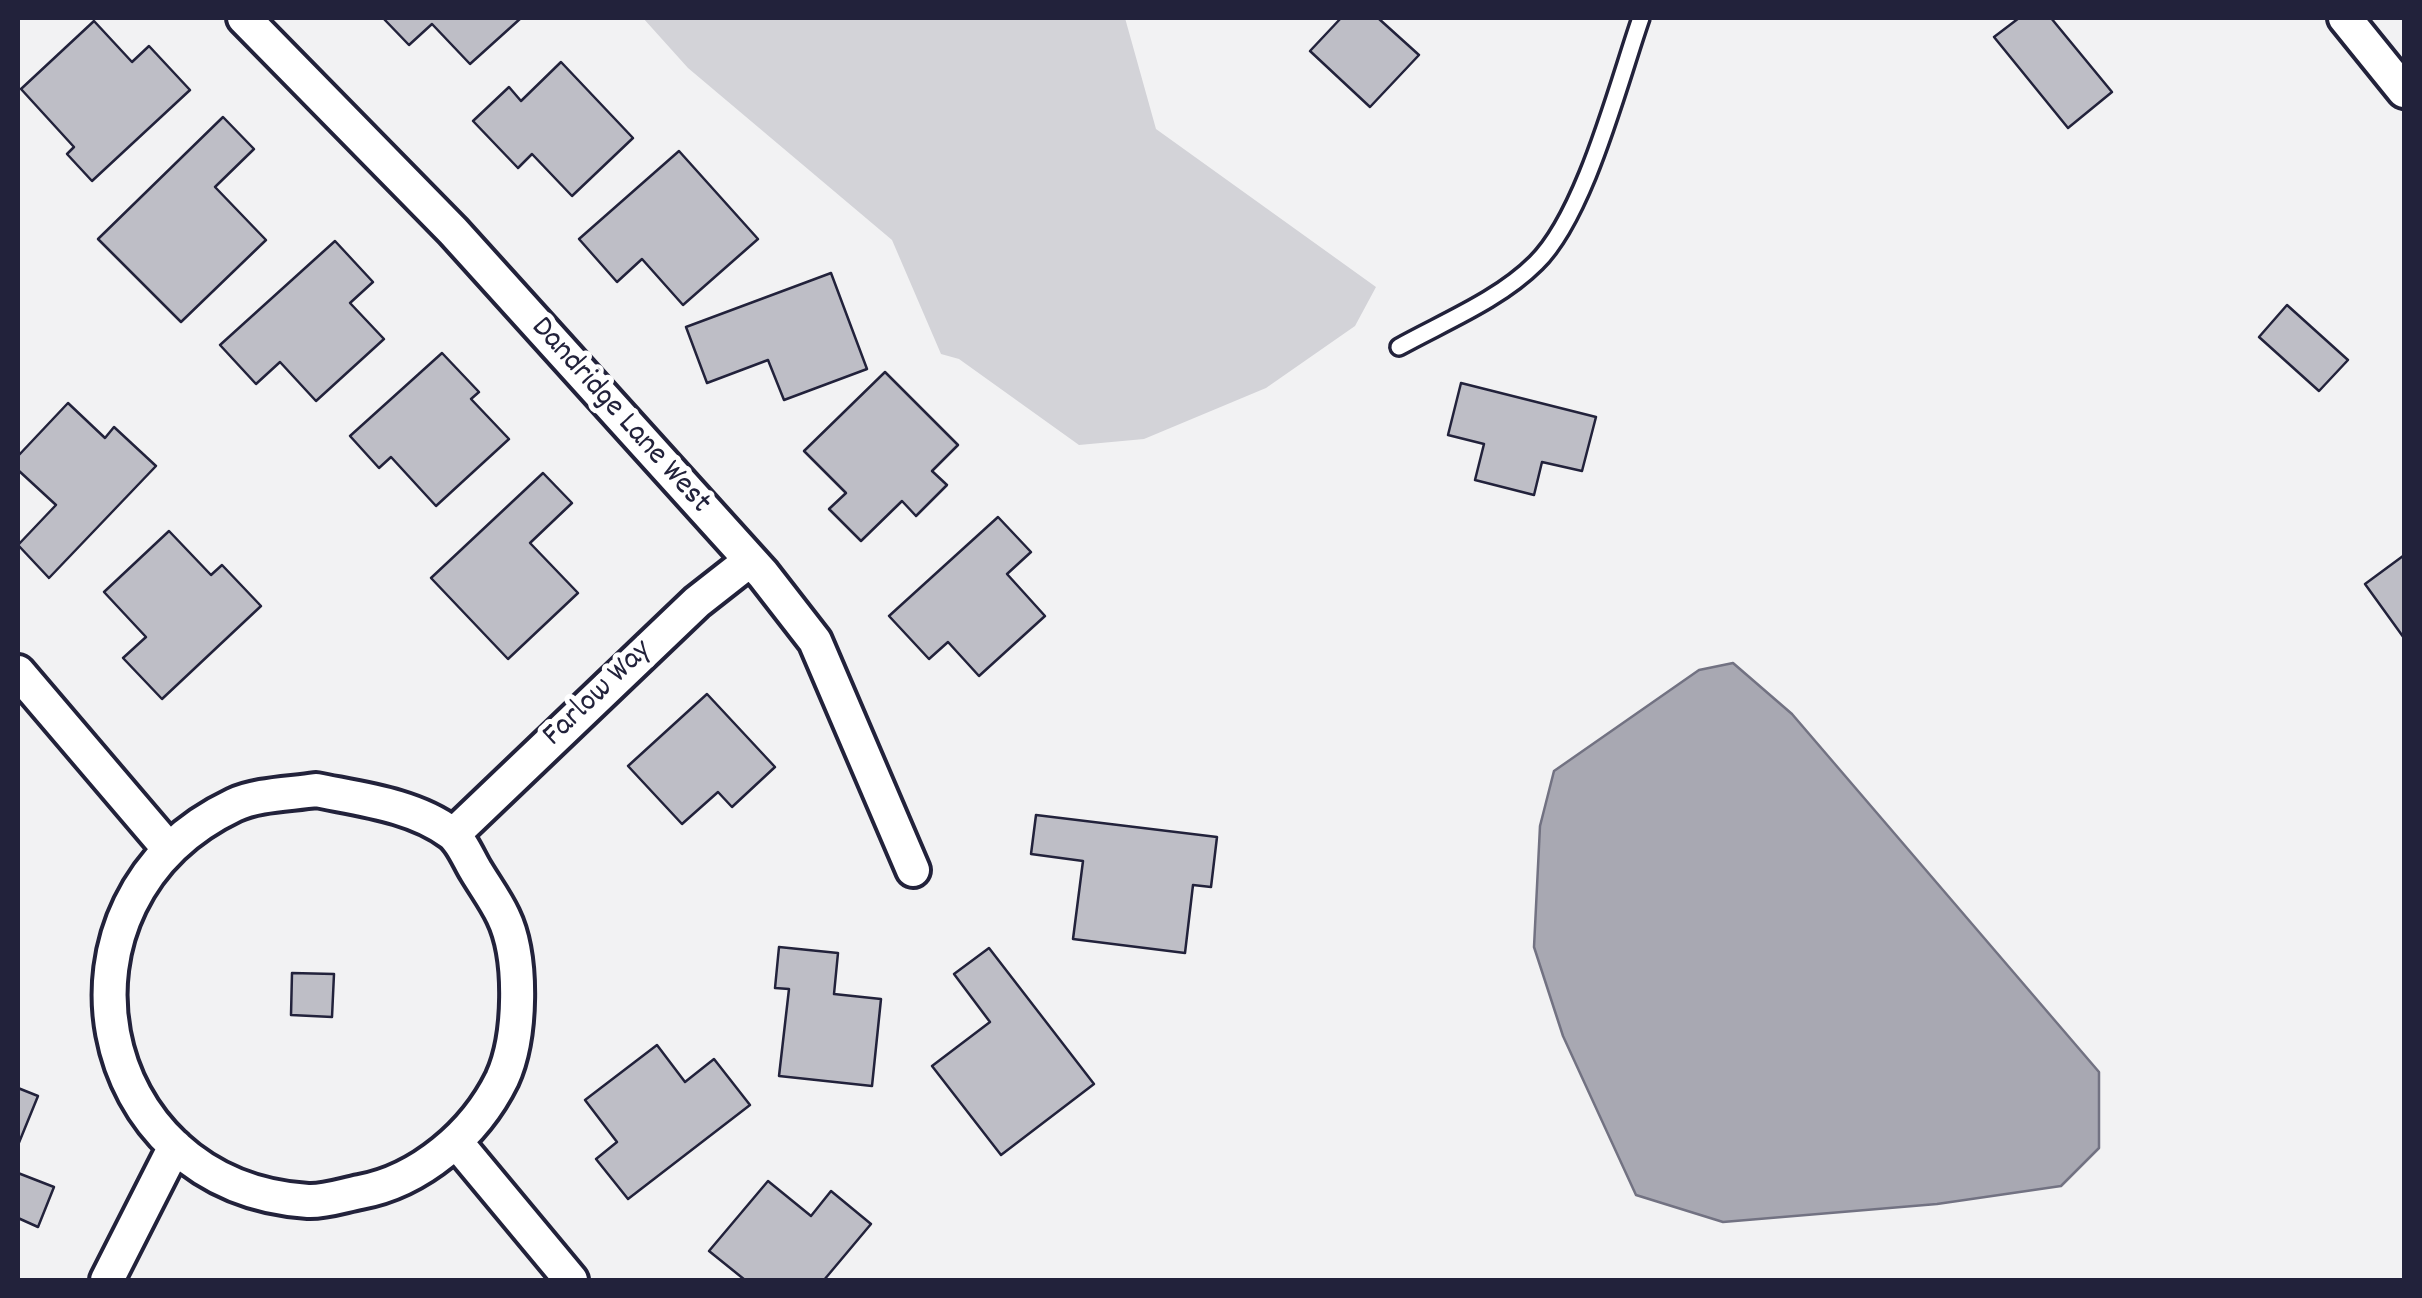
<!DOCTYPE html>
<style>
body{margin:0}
#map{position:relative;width:2422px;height:1298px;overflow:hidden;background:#f2f2f3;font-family:Dekko,sans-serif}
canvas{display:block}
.frame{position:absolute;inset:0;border:20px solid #22223b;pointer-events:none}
</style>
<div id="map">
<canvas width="2422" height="1298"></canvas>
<div class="frame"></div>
</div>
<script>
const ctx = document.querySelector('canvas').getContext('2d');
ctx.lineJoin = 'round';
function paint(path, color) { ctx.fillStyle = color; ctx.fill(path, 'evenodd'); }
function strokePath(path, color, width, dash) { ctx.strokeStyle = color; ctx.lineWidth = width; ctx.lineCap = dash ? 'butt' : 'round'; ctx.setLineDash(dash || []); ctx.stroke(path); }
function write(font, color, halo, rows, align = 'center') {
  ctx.font = font + ' Dekko,sans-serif'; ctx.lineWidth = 10; ctx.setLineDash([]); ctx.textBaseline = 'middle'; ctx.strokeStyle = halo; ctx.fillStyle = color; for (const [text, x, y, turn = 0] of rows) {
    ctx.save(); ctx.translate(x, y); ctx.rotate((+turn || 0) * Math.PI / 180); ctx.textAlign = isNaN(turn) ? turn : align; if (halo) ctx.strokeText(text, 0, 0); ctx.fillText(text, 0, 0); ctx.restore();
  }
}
const green = new Path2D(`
 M643 18H1125L1156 129 1376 287 1355 326 1266 388 1144 439 1079 445 959 359 941 354 892 240 688 68Z`);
const water = new Path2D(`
 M1733 663 1792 714 2099 1072V1148L2061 1186 1937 1204 1723 1222 1636 1195 1563 1036 1534 947 1540 826 1554 771 1699 670Z`);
const building = new Path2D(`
 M383 18H521L470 64 432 24 409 45Z
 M1341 18H1378L1419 55 1370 107 1310 51Z
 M2019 18H2051L2112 92 2068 128 1994 37Z
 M94 21 132 62 149 46 190 90 92 181 67 154 74 147 21 89Z
 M561 62 633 138 572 196 532 154 518 168 473 121 509 87 521 101Z
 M223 117 254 149 215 187 266 240 181 322 98 239Z
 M679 151 758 239 683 305 642 259 617 282 579 239Z
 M335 241 373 282 350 303 384 339 316 401 280 362 256 384 220 345Z
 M831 273 867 369 784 400 768 360 707 383 686 327Z
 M2287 305 2348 360 2319 391 2259 337Z
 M442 353 479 392 471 399 509 439 436 506 391 457 379 468 350 436Z
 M885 372 958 445 932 471 947 485 916 516 902 501 861 541 829 509 846 493 804 451Z
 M1461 383 1596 417 1582 471 1542 462 1534 495 1475 480 1484 444 1448 435Z
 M68 403 105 438 114 427 156 466 49 578 18 545 56 505 18 470V456Z
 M543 473 572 503 530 543 578 593 508 659 431 578Z
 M998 517 1031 552 1007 574 1045 616 979 676 948 642 929 659 889 616Z
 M169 531 211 575 222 565 261 606 162 699 123 658 146 637 104 592Z
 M2403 556 2404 558V638L2365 584Z
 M707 694 775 767 732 807 718 792 682 824 628 766Z
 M1036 815 1217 837 1211 887 1193 885 1185 953 1073 939 1083 861 1031 854Z
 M779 947 838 953 834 994 881 999 872 1086 779 1076 789 989 775 988Z
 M989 948 1094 1084 1001 1155 932 1066 990 1022 954 974Z
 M292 973 334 974 332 1017 291 1015Z
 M657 1045 685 1082 714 1059 750 1105 628 1199 596 1159 617 1142 585 1100Z
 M18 1088 38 1096 18 1145Z
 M18 1173 54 1187 38 1227 18 1218Z
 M768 1181 811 1216 831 1191 871 1224 824 1280H745L709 1251Z`);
const lane = new Path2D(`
 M1399 347C1444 322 1499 300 1536 263 1585 215 1618 84 1641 18`);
const street = new Path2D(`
 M244 18 453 231 763 574 815 641 913 870
 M2345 18 2404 91
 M18 672 168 848
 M316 790C360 799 414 805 451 833 462 841 469 860 476 871 485 886 496 901 503 916 523 957 521 1038 502 1079 475 1134 420 1181 360 1192 344 1195 324 1202 308 1201 87 1187 34 900 234 805 257 794 291 794 316 790Z
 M454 834 697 602 748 562
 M457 1143 571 1280
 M107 1280 175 1146`);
const streetNames = [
 ["Dandridge Lane West",619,417,48],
 ["Farlow Way",599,695,-44]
];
paint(green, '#d3d3d8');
paint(water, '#a8a8b2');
strokePath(water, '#727282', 2.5);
paint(building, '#bebec6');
strokePath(building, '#22223b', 2.5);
strokePath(lane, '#22223b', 22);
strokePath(street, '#22223b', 40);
strokePath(lane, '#fff', 15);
strokePath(street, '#fff', 32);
write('32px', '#22223b', '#fff', streetNames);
</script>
